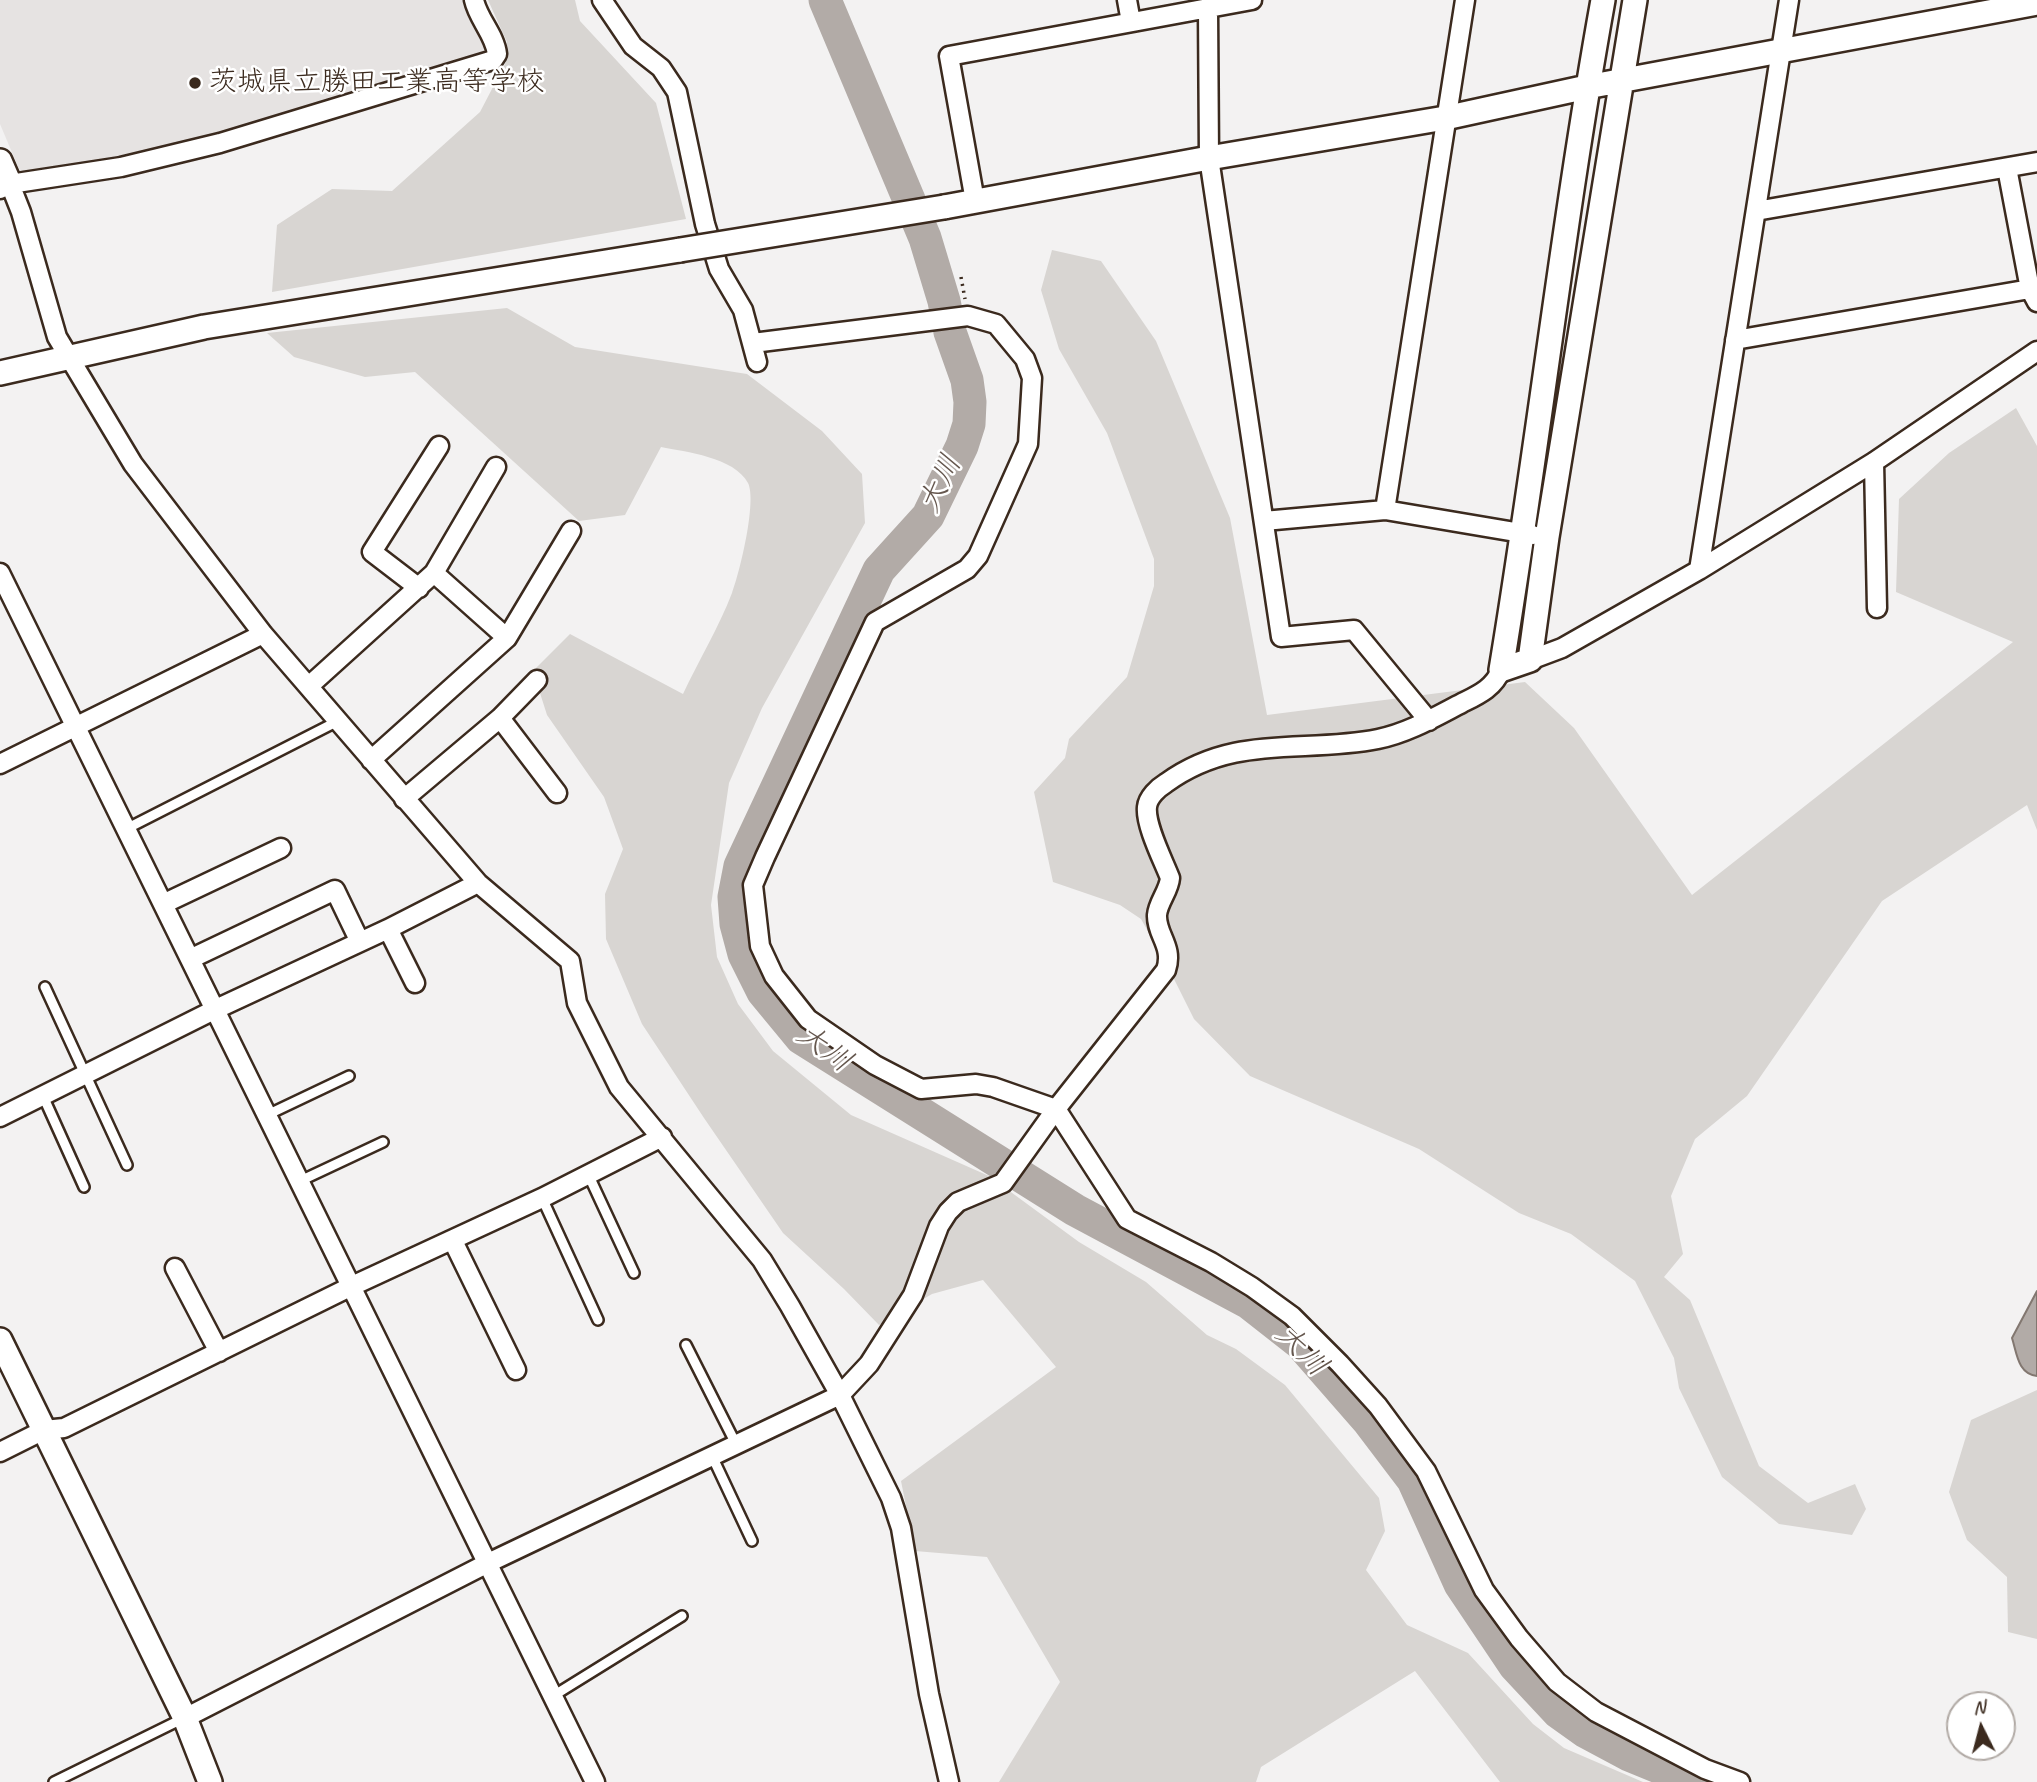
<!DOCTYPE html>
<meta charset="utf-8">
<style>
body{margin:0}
#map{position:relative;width:2037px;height:1782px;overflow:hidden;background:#f3f2f2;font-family:Caveat,sans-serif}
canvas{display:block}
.north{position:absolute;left:1946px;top:1691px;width:70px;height:70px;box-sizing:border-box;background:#fff;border:2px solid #b1aaa5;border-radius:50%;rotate:354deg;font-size:19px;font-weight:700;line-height:28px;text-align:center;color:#3b2a1e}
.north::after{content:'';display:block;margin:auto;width:24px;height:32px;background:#3b2a1e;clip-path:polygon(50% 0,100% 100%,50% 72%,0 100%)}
</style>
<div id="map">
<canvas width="2037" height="1782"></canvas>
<div class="north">N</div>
</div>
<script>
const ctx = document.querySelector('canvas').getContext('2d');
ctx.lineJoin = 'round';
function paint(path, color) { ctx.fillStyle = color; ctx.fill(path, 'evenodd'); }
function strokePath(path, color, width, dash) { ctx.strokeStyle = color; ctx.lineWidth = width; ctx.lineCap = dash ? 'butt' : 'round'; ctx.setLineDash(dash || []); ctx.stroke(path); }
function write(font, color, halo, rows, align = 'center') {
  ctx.font = font + ' Caveat,"Klee One",sans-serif'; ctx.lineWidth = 5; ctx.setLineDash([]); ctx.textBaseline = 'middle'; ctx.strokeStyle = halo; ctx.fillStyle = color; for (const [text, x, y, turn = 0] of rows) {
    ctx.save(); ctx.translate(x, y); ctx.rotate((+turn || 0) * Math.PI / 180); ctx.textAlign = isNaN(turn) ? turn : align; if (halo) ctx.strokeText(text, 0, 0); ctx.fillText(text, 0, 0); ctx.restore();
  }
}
const built = new Path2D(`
 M0 0H462L484 47 483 56 183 143 29 174 19 169 0 124Z`);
const green = new Path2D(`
 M488 0H575L580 21 656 103 686 219 272 292 277 225 332 189 392 191 480 112 506 62 507 42Z
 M1052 250 1101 261 1156 341 1230 518 1267 715 1525 682 1574 728 1692 895 2013 642 1896 592 1899 499 1949 453 2016 408 2037 446V830L2027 805 1882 901 1747 1096 1695 1139 1671 1196 1683 1254 1664 1277 1690 1300 1759 1466 1808 1503 1855 1484 1866 1509 1852 1535 1779 1524 1722 1477 1679 1388 1674 1358 1635 1281 1571 1234 1519 1213 1419 1149 1250 1076 1194 1019 1166 963 1141 919 1120 905 1053 882 1034 792 1065 758 1069 739 1127 677 1154 586V559L1107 433 1059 349 1041 290Z
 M507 308 575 347 747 374 822 431 862 474 865 523 762 708 729 783 711 905 717 957 738 1004 773 1051 851 1115 989 1176 1079 1242 1146 1282 1207 1335 1236 1349 1285 1385 1379 1498 1385 1531 1366 1570 1407 1625 1468 1653 1533 1724 1564 1748 1643 1782H1500L1415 1671 1261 1767 1256 1782H999L1060 1682 987 1557 915 1551 901 1481 1056 1367 983 1280 932 1294 879 1325 844 1289 783 1233 704 1118 642 1024 606 939 605 894 623 849 604 797 547 715 533 671 570 634 683 694C699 660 719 627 732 593 740 572 757 501 748 483 734 457 686 452 661 447L625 515 579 521 415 372 365 377 294 357 267 333Z
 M2037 1390V1639L2008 1632 2007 1577 1967 1540 1949 1492 1971 1420Z`);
const water = new Path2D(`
 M2037 1291V1376C2018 1374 2017 1354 2012 1338Z`);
const river = new Path2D(`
 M825 0 925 238 944 301 950 332 967 380 970 402 969 424 962 446 928 516 879 570 740 866 734 897 736 924 744 954 763 992 801 1038 1075 1210 1249 1303 1300 1343 1369 1422 1413 1480 1460 1584 1515 1666 1558 1712 1586 1732 1629 1755 1695 1782`);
const path = new Path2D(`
 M961 277 965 299`);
const service = new Path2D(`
 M126 829 338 721
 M45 987 127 1165
 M43 1096 84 1187
 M267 1115 349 1076
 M588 1174 634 1273
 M300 1181 383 1142
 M542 1198 598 1320
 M686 1345 736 1444
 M712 1456 752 1541
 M553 1696 682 1616
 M54 1782 184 1718`);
const minor = new Path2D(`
 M602 0 633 46 661 68 677 92 705 224 719 269 743 310 757 362
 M1127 0 1131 22
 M1208 9 1209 158 1281 637 1354 630 1429 721
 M2007 168 2030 289 2037 302
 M10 184 21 212 57 337 133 464 263 634 478 883 570 961 577 1003 619 1087 762 1260 790 1306 840 1395 891 1498 901 1528 929 1694 949 1782
 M0 189 10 184 121 167 220 143 493 60 497 54C495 35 478 19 474 0
 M975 201 949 56 1252 0
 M1756 211 2037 162
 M1735 340 2030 289
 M753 343 968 316 996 324 1025 359 1032 378 1028 444 978 556 967 569 875 622 765 857 753 885 760 946 774 976 808 1019 875 1065 921 1089 976 1084 993 1087 1056 1109 1127 1219 1211 1262 1252 1287 1292 1316 1340 1364 1378 1406 1426 1471 1484 1590 1519 1638 1557 1682 1596 1712 1705 1769 1740 1782
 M1874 462 1877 608
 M1385 510 1465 0
 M1264 521 1385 510 1533 535
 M1699 570 1789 0
 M0 573 595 1782
 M434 573 507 638
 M419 588 372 552 439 446
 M1530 660 1562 648 1699 570 1874 462 2037 351
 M309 686 434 573 496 467
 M500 718 557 793
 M371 760 507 638 571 531
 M0 764 263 634
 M404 799 500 718 537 680
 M163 904 281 848
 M388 929 415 983
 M190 959 335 890 360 942
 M0 1117 214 1010 388 929 478 883
 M453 1241 516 1370
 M175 1268 219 1352
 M0 1452 44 1430 64 1428 352 1286 542 1198 662 1137
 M185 1718 488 1563 840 1395 869 1364 913 1295 939 1226 948 1212 958 1202 1003 1183 1056 1109 1166 970C1174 946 1156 935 1157 915 1158 902 1169 891 1170 878 1163 860 1145 825 1147 807 1148 797 1158 788 1166 783 1235 733 1303 754 1378 739 1408 733 1435 717 1462 703 1478 695 1494 688 1501 670`);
const tertiary = new Path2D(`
 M1603 0C1563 222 1538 447 1501 670L1530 660 1547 537 1635 0
 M0 161 10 184
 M944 207 1209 158 1445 118 1587 87 2037 3
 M0 373 204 327 680 250
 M0 1340 185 1718 210 1782`);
const tertiaryBridge = new Path2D(`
 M680 250 944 207`);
const markers = [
 [195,83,7,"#3b2a1e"]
];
const poiNames = [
 ["茨城県立勝田工業高等学校",209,83]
];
const waterNames = [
 ["大川",941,484,-64],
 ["大川",824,1049,36],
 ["大川",1301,1351,45]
];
paint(built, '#e6e3e2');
paint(green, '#d8d5d2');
paint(water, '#b2aba7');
strokePath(water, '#827770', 2);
strokePath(river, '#b2aba7', 33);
strokePath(service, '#3b2a1e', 14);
strokePath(minor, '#3b2a1e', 23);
strokePath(tertiary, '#3b2a1e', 28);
strokePath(path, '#3b2a1e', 3.5, [2, 5]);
strokePath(service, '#fff', 9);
strokePath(minor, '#fff', 18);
strokePath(tertiary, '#fff', 23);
strokePath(tertiaryBridge, '#3b2a1e', 28, []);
strokePath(tertiaryBridge, '#fff', 23);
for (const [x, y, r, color] of markers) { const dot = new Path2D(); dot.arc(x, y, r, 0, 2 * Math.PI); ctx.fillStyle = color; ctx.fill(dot); strokePath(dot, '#fff', 2.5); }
write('28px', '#3b2a1e', '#fff', poiNames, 'left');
write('italic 30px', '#65574e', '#fff', waterNames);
</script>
